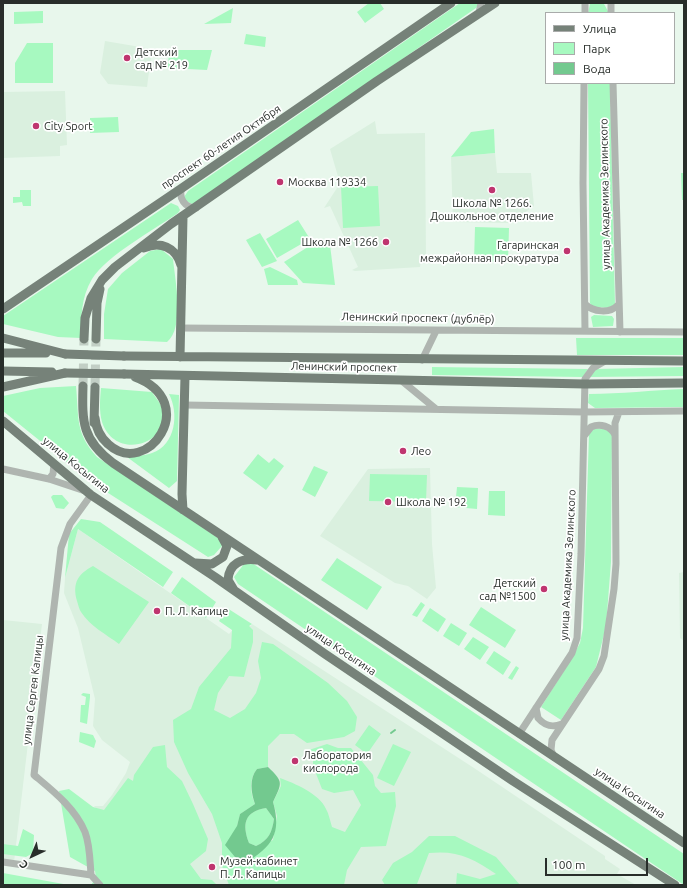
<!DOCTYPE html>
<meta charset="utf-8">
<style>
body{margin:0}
#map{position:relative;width:687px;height:888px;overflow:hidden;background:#e8f7ec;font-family:Ubuntu,sans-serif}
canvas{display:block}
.frame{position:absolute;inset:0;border:4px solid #282e2a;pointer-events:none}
.legend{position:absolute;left:545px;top:12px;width:130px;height:72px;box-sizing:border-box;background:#fff;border:1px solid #a9abaa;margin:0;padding:5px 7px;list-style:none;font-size:12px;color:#282e2a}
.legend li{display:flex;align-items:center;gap:8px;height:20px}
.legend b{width:20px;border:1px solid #a9abaa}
.north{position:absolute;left:12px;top:836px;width:40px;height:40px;-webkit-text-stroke:3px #fff;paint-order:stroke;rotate:224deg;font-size:11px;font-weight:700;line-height:16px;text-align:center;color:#282e2a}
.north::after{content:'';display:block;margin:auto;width:14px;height:18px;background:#282e2a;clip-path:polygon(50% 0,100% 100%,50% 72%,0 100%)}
.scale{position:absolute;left:545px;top:858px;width:103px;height:18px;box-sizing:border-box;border:2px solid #282e2a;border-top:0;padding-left:5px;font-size:12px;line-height:14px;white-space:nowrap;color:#282e2a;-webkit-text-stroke:3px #fff;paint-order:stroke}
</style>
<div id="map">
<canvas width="687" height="888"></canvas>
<div class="frame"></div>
<ul class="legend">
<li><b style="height:5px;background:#768279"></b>Улица</li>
<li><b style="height:11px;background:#a7f9c0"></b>Парк</li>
<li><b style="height:11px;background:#73c98f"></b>Вода</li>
</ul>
<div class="north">С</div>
<div class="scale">100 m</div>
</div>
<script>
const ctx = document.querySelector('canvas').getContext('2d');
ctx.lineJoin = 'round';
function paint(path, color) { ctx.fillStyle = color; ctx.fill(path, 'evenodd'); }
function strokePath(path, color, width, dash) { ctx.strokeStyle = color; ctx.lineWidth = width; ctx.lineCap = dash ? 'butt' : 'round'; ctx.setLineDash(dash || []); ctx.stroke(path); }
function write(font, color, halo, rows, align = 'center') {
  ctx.font = font + ' Ubuntu,sans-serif'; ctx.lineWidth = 3.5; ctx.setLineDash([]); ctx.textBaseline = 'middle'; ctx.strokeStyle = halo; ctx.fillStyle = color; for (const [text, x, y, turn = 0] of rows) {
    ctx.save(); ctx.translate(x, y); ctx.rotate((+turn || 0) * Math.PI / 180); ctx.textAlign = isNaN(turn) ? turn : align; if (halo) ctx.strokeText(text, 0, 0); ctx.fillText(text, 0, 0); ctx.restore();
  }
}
const built = new Path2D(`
 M105 41 152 49 147 87 108 84 100 73Z
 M65 91 67 145 60 146V156L3 158V92Z
 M375 121 377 134 425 133 426 259H421L420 267 355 271 352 270 358 267 330 206 324 208 337 188 339 180 330 149Z
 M495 153 497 173H531L534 206 510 223 453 222 451 157Z
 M430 468 432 544 436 588 427 599 408 586 395 583 320 536 368 469Z
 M78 529 229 634 237 625 251 626 252 624 474 768 605 856V859L620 869 617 874 636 885H171L154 873 94 806H103L112 795 126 773 130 762 102 740 93 726 95 699 78 628 64 593 65 578Z
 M684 572V641L680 638 679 573Z
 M3 620 42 624 14 862 3 860Z`);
const green = new Path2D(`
 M369 3H380L384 9 365 23 357 12Z
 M460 3H479L476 8 196 202 192 204 186 201 184 197 188 191Z
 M590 4H604L609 13H588Z
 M233 8 231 23 204 24Z
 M43 11V23L14 24V12Z
 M246 34 266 37 265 47 244 44Z
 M27 43H53V83H15V63Z
 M169 50H212L207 70 168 68Z
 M588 83H610L615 305 609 308 592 307 590 303Z
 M118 117 119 132 90 133V118Z
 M494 129 495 153 451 157 471 132Z
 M681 173H684V200H682Z
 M378 186 380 226 343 228 341 187Z
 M20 190H31V206H23L22 202 13 203V197H20Z
 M171 203 178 206 180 210 178 213C154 230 107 255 92 279 81 297 81 318 81 338L58 337 3 324V316Z
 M298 220 310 239 277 258 266 239Z
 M475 227 509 228 508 262 474 261Z
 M260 233 277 261 262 267 246 240Z
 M311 245H330L335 285 303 283 284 262Z
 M161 249 173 259C175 280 185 328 167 342L104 339V314L108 289 122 273 150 251Z
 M270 267 297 280 298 285H268L264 269Z
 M594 315 612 316 614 319 613 326 593 327 591 317Z
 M576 338H684V355H577Z
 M432 367 588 369 583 377 432 375Z
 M684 367V376L589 377 596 369Z
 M76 386C79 418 75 433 97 457L221 540 222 546 214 555 208 557 91 482 3 411V396L40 388Z
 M101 388 152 392C155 397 160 402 162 408 173 444 115 462 102 422 99 411 100 399 101 388Z
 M684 389V407L595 408 588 403 589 394C621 394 652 390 684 389Z
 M169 394 179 395 177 481 169 488 127 457C135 456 144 456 152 453 176 445 179 413 169 394Z
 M603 428 612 433 611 562 606 626 596 667 561 720 541 707 572 658 580 643 583 628 589 433 593 429Z
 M258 454 269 463 274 458 284 466 266 490 243 473Z
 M314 466 328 472 315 497 302 490Z
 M370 474 427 475 426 502 369 501Z
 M457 487 478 488 477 509 455 507Z
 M489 491H505V516L488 515Z
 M53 495H62L69 503 64 509 56 508 51 497Z
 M81 519 100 522 173 572 163 587 78 529 65 578 69 534Z
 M337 558 382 587 367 610 321 580Z
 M252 563 684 854V885L238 584 234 577 244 564Z
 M93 566 149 602 119 644C107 635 90 626 81 612 79 609 78 604 77 601 72 583 78 574 93 566Z
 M182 577 216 602 206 618 171 593Z
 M421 602 425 605 417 617 412 615Z
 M481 607 516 630 505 648 469 625Z
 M227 608 252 624 249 626 253 630V642L244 677 229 676 218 693 214 710 230 718 245 709 256 693 261 678 258 661 262 642 273 644 328 683 347 701 357 717 355 731 344 737 307 743 294 734H280L268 746V767L257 769C249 778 250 793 255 804L240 814 237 826 235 857 273 840 277 816 273 802 281 786 280 778C294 783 320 794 326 809 329 814 330 821 332 827L345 832 361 805 353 790 334 793 322 789 313 766V757L309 750 327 744 338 748H351L373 775 375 786 381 793 395 792 396 806 386 846 361 847 347 870 344 885H229L222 866V843L212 814 188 773 174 742 173 720 191 709 199 687 231 648 232 630 219 621Z
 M430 608 446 619 438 632 422 621Z
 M451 623 467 633 459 646 443 636Z
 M473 637 489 647 480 660 464 649Z
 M494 651 511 662 503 675 486 663Z
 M516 666 519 668 512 680 508 678Z
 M83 693 90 694V697L87 724 80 722 81 705H85L86 697 81 695Z
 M369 725 381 734 367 754 355 745Z
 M80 732 93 735 96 741 94 748 79 742Z
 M393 744 411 752 394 786 377 778Z
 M165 745 167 767 182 781 193 804 208 839 206 851 190 864 201 879 212 880 217 885H91L96 878 95 871 70 857 59 791 69 789 93 807 104 810 128 778 133 781 134 775 153 747Z
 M266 808 274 819C272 832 269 840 256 846L249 843C242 824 244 812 266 808Z
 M23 829 34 835 33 853 26 857 3 854V844L18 846Z
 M429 836H455L496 857 520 885H456L457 873 480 879 496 874C473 858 457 850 429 853L417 884 385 885 382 880 393 863 412 852Z
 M3 873 69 885H3Z`);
const water = new Path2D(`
 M268 767C284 782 282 783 273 802 282 834 272 846 246 863L235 857 225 845 237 826 240 814 255 804C251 793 249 778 257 769ZM266 808 274 819C272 832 269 840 256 846L249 843C242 824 244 812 266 808Z`);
const stream = new Path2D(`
 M391 733 395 730`);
const majorTunnel = new Path2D(`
 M83 386 84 339
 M95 387 96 339`);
const minor = new Path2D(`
 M611 3V13
 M479 13 481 3
 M585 13V3
 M584 83 583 183 585 331
 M613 83 620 332
 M182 188C178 198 185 208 196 208
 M585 304C593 312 610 314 618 305
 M180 328 684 332
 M422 360 436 331
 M402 381 436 409
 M185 405 584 412 684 411
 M584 436 591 427C600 423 611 426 615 435
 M3 469 49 479 85 491
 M49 479 53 474 54 464
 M91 495 70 524 61 548 34 775C53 791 75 808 85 832 90 845 90 861 91 875
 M536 708 538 718C545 726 552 728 562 724
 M519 734 572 653 577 638 581 554 585 379 593 368 605 361
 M554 757 551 750 552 740 599 669 604 656 614 589 616 564 615 423 619 412
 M3 862 91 875
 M91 875 100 885`);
const major = new Path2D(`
 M144 248C160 241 176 247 181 265
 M3 309 182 188 451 3
 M3 338 65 354
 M84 339 85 318 91 298 102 280 115 267 171 224 377 81 495 3
 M96 339 97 303 100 289
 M3 353H46
 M124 356 684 361
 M180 357 183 217
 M3 371 52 372
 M124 374 585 384 684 383
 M83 386C82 422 82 440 113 463L684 843
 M3 387 65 373
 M95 418C96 429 100 437 108 444 147 480 202 402 135 377
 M3 421 91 495 215 577 325 654 513 781 675 885
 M94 423 95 387
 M183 510 182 494 185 376
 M195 563 212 564 223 557 227 546 222 537
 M234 590 228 580C229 563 242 558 257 560`);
const majorBridge = new Path2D(`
 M65 354 124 356
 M65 373 124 374`);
const markers = [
 [127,58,4,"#bf356f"],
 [36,126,4,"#bf356f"],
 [280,182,4,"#bf356f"],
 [492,190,4,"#bf356f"],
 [386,242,4,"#bf356f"],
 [567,251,4,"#bf356f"],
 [403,451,4,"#bf356f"],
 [388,502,4,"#bf356f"],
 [544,589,4,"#bf356f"],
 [157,611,4,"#bf356f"],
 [295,761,4,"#bf356f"],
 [212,867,4,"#bf356f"]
];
const poiNames = [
 ["Детский",135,52],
 ["сад № 219",135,65],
 ["City Sport",44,126],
 ["Москва 119334",288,182],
 ["Школа № 1266.",492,203,"center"],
 ["Дошкольное отделение",492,216,"center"],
 ["Школа № 1266",378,242,"right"],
 ["Гагаринская",559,245,"right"],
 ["межрайонная прокуратура",559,258,"right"],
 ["Лео",411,451],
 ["Школа № 192",396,502],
 ["Детский",536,583,"right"],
 ["сад №1500",536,596,"right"],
 ["П. Л. Капице",165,611],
 ["Лаборатория",303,755],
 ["кислорода",303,768],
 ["Музей-кабинет",220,861],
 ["П. Л. Капицы",220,874]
];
const streetNames = [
 ["проспект 60-летия Октября",221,147,-34],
 ["улица Академика Зелинского",605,194,-91],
 ["Ленинский проспект (дублёр)",418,318,1],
 ["Ленинский проспект",344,367,1],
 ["улица Косыгина",76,465,39],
 ["улица Академика Зелинского",568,565,-87],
 ["улица Косыгина",341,650,34],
 ["улица Сергея Капицы",33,690,-83],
 ["улица Косыгина",630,793,34]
];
paint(built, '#daf0df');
paint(green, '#a7f9c0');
paint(water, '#73c98f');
strokePath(stream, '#73c98f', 2);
strokePath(majorTunnel, '#c2cfc5', 9, [9, 4.5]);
strokePath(minor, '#afb5b0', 7);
strokePath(major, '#768279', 9);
strokePath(majorBridge, '#768279', 9);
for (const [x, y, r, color] of markers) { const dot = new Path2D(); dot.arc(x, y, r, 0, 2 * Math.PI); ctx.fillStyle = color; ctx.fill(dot); strokePath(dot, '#fff', 1.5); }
write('11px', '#282e2a', '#fff', poiNames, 'left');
write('11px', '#282e2a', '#fff', streetNames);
</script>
